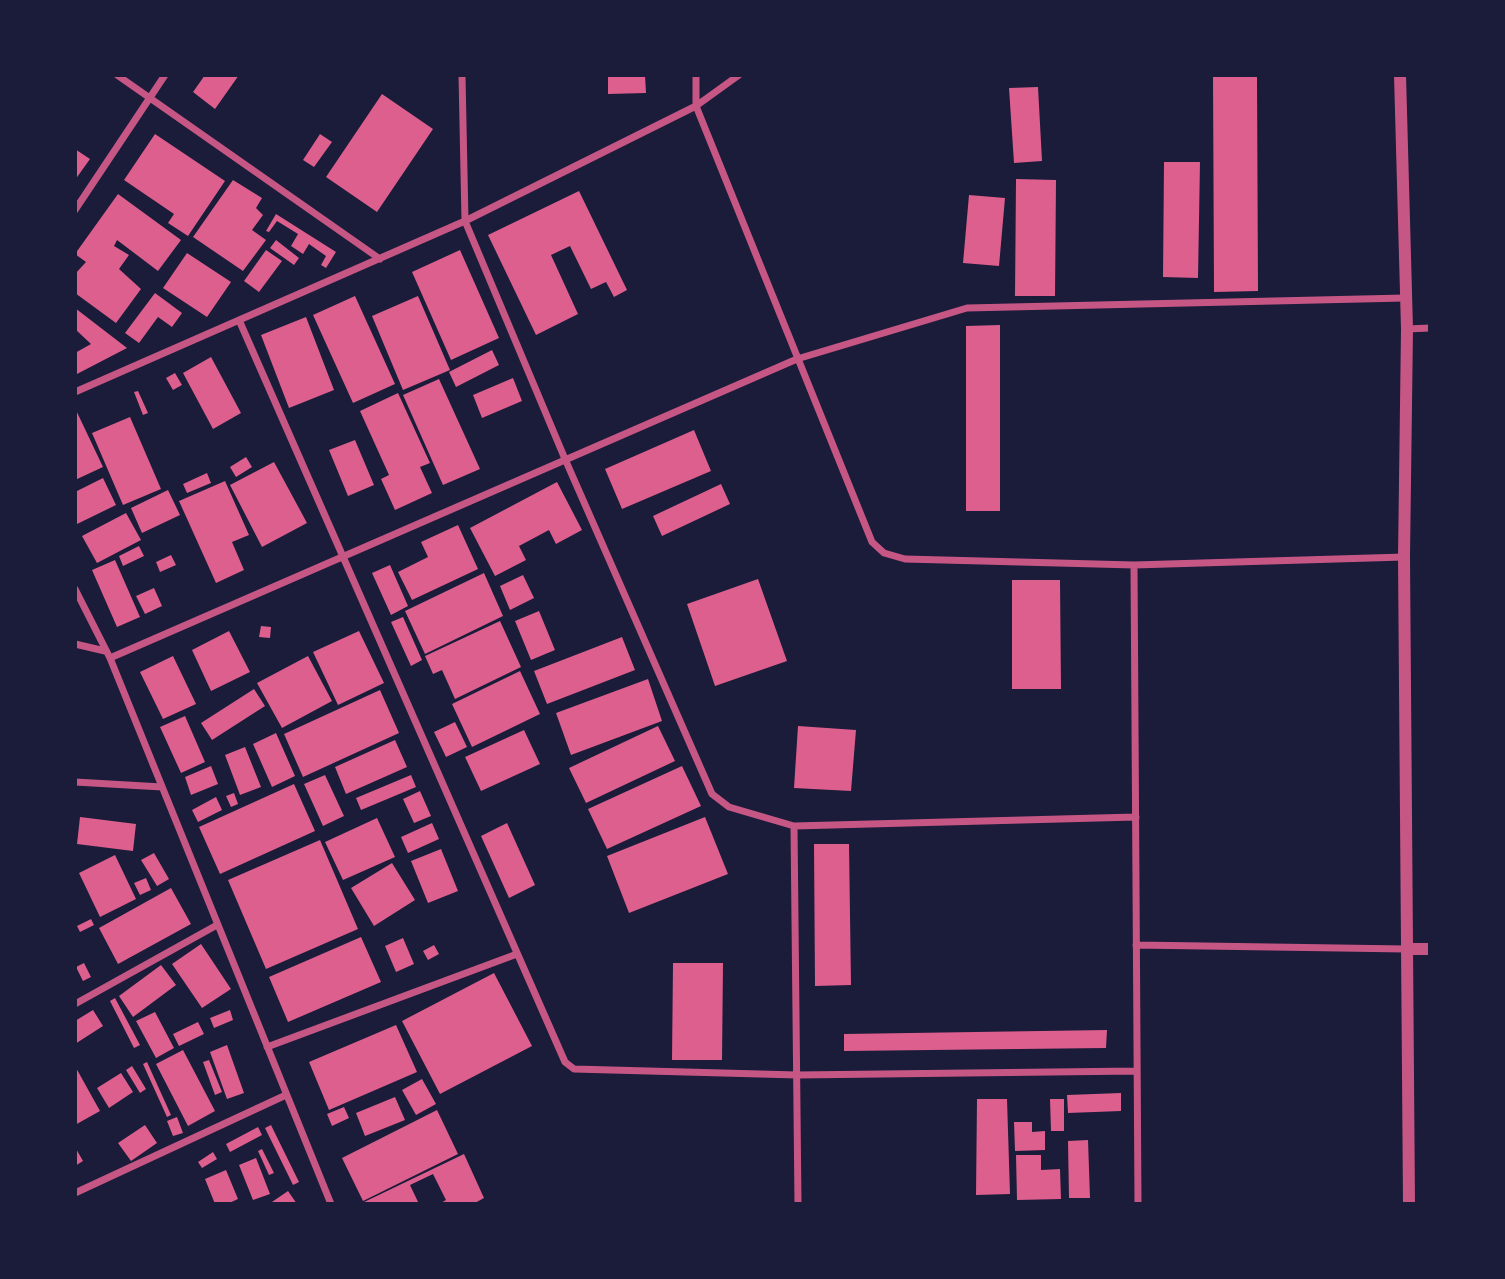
<!DOCTYPE html>
<style>
body{margin:0}
#map{position:relative;width:1505px;height:1279px;overflow:hidden;background:#1b1b3a;font-family:Inter,sans-serif}
canvas{display:block}
.frame{position:absolute;inset:0;border:77px solid #1b1b3a;pointer-events:none}
</style>
<div id="map">
<canvas width="1505" height="1279"></canvas>
<div class="frame"></div>
</div>
<script>
const ctx = document.querySelector('canvas').getContext('2d');
ctx.lineJoin = 'round';
function paint(path, color) { ctx.fillStyle = color; ctx.fill(path, 'evenodd'); }
function strokePath(path, color, width, dash) { ctx.strokeStyle = color; ctx.lineWidth = width; ctx.lineCap = dash ? 'butt' : 'round'; ctx.setLineDash(dash || []); ctx.stroke(path); }
const building = new Path2D(`
 M205 75H239L215 109 193 92Z
 M608 75H645L646 93 608 94Z
 M1213 75H1257L1258 291 1214 292Z
 M1038 87 1042 161 1014 163 1009 88Z
 M382 94 433 129 377 212 326 177Z
 M155 134 225 181 188 236 168 223 174 214 124 180Z
 M320 134 332 142 314 167 303 160Z
 M75 149 90 159 75 180Z
 M1164 162H1200L1198 278 1163 277Z
 M1016 179 1056 180 1055 296H1015Z
 M233 180 262 198 256 208 263 215 252 230 266 240 243 271 193 237Z
 M579 191 627 290 614 297 606 282 591 289 570 246 551 255 578 314 536 335 488 235Z
 M118 194 181 240 158 271 117 240 114 246 129 255 119 269 141 289 116 323 75 293V274L86 262 75 254Z
 M969 195 1005 198 999 266 963 263Z
 M276 214 336 252 326 268 321 265 326 256 309 244 303 254 291 246 298 234 277 221 269 232 266 231Z
 M276 240 299 258 294 265 270 248Z
 M266 250 282 261 259 292 244 281Z
 M460 250 499 338 451 360 412 272Z
 M187 253 231 282 207 317 163 288Z
 M155 293 182 313 172 327 158 317 139 343 125 333Z
 M355 296 395 384 353 403 313 315Z
 M418 296 450 370 403 390 372 316Z
 M75 308 127 348 75 375V353L91 344 75 329Z
 M306 317 334 390 289 408 261 335Z
 M1000 325V511H966V326Z
 M492 350 499 365 456 387 449 372Z
 M211 357 241 413 213 429 183 373Z
 M175 373 182 385 173 390 166 378Z
 M513 378 522 401 482 418 473 395Z
 M439 379 480 469 443 485 403 395Z
 M138 391 148 413 143 415 134 392Z
 M398 393 430 463 420 467 432 493 395 510 381 479 389 475 360 411Z
 M75 408 103 467 75 480Z
 M130 417 161 489 123 505 92 433Z
 M694 430 711 471 622 509 605 469Z
 M355 440 374 485 348 496 329 450Z
 M246 457 252 467 236 477 230 467Z
 M274 462 307 523 262 547 230 485Z
 M207 473 211 483 187 493 183 484Z
 M103 478 116 505 75 525V492Z
 M225 481 249 535 232 542 244 570 216 583 179 501Z
 M557 482 582 530 556 544 549 530 519 546 526 560 495 576 470 528Z
 M721 484 730 504 662 536 653 516Z
 M168 490 180 515 142 533 131 508Z
 M126 513 141 540 97 563 82 536Z
 M458 525 478 569 412 600 398 572 428 557 421 542Z
 M139 546 144 556 123 566 119 556Z
 M171 555 176 565 160 572 156 562Z
 M115 560 140 617 117 627 92 570Z
 M390 565 408 606 391 615 372 573Z
 M484 573 503 616 425 654 405 611Z
 M523 575 534 598 510 610 500 586Z
 M758 579 787 661 715 686 687 604Z
 M1012 580H1060L1061 689H1012Z
 M154 588 162 606 145 614 136 596Z
 M539 611 555 650 531 660 515 621Z
 M403 617 422 660 411 666 391 622Z
 M500 621 521 667 455 699 442 670 433 674 425 656Z
 M261 626 271 627 270 638 259 637Z
 M229 631 250 672 211 691 192 650Z
 M359 631 384 683 338 705 313 652Z
 M622 637 635 670 547 704 534 671Z
 M173 656 196 704 163 719 140 672Z
 M308 656 332 701 282 728 257 683Z
 M520 671 540 714 472 747 452 704Z
 M648 679 662 721 571 755 556 713Z
 M254 689 265 706 212 740 201 723Z
 M380 690 399 733 303 777 284 734Z
 M185 716 205 762 181 773 160 727Z
 M455 722 467 747 446 757 434 732Z
 M658 726 675 761 586 803 569 768Z
 M798 726 856 730 851 791 794 788Z
 M524 730 540 764 481 791 465 757Z
 M276 733 295 776 272 787 253 744Z
 M395 740 407 767 346 794 335 767Z
 M245 747 261 787 240 795 225 755Z
 M211 766 218 784 191 795 185 777Z
 M682 766 701 806 607 849 588 809Z
 M325 775 344 816 323 826 304 784Z
 M411 775 416 787 361 810 356 798Z
 M294 784 315 831 220 874 199 827Z
 M420 791 431 816 414 823 403 799Z
 M234 793 238 804 231 807 226 796Z
 M216 797 222 810 198 822 192 810Z
 M80 817 136 824 133 851 77 844Z
 M705 817 728 874 629 913 607 856Z
 M377 818 395 857 343 880 325 842Z
 M432 823 439 839 408 853 401 837Z
 M507 823 535 885 509 898 481 836Z
 M320 840 358 929 266 969 228 880Z
 M814 844H849L851 985 815 986Z
 M441 849 458 891 428 903 411 861Z
 M154 853 169 879 157 886 141 860Z
 M115 855 136 899 100 917 79 873Z
 M392 863 415 900 374 926 351 888Z
 M146 878 151 890 140 895 134 883Z
 M171 888 191 924 118 964 99 928Z
 M91 919 94 925 80 932 77 926Z
 M361 937 381 982 288 1022 269 977Z
 M403 938 414 964 396 972 385 946Z
 M201 944 231 989 202 1008 172 964Z
 M434 945 439 954 428 960 423 951Z
 M84 963 91 977 83 981 76 967Z
 M673 963H723L722 1060H672Z
 M161 965 176 985 133 1017 119 996Z
 M494 973 532 1046 440 1094 402 1021Z
 M115 998 140 1045 134 1048 110 1001Z
 M93 1010 103 1026 75 1044V1021Z
 M230 1010 233 1020 214 1028 210 1018Z
 M155 1012 174 1048 156 1058 136 1021Z
 M198 1022 204 1034 179 1046 173 1034Z
 M396 1025 417 1072 329 1110 309 1062Z
 M1107 1030 1106 1048 844 1051V1034Z
 M227 1045 244 1093 227 1099 210 1052Z
 M183 1050 215 1111 188 1126 156 1064Z
 M209 1060 222 1092 215 1095 203 1062Z
 M147 1062 171 1115 167 1117 143 1064Z
 M75 1066 100 1111 75 1125Z
 M132 1066 146 1089 140 1093 126 1070Z
 M121 1073 133 1092 109 1108 97 1088Z
 M422 1079 436 1104 416 1115 402 1090Z
 M1121 1093V1111L1068 1113 1067 1095Z
 M395 1097 405 1120 365 1136 356 1113Z
 M977 1099H1007L1010 1194 976 1195Z
 M1050 1099H1064V1131H1051Z
 M344 1107 349 1118 332 1126 327 1114Z
 M437 1110 458 1154 363 1201 342 1158Z
 M177 1117 183 1133 173 1136 167 1121Z
 M1014 1122H1032V1132L1045 1131V1150L1015 1151Z
 M145 1125 157 1143 131 1161 118 1143Z
 M271 1125 299 1182 293 1185 265 1128Z
 M258 1127 262 1135 230 1152 226 1144Z
 M1088 1140 1090 1198H1069L1068 1141Z
 M75 1147 83 1161 75 1166Z
 M262 1149 274 1173 269 1175 258 1151Z
 M213 1152 217 1159 202 1168 198 1162Z
 M464 1154 484 1198 473 1204H439L446 1200 433 1174 410 1185 419 1204H360Z
 M1016 1155H1041V1170L1060 1169 1061 1199 1017 1200Z
 M256 1158 270 1194 253 1200 239 1165Z
 M226 1170 238 1199 227 1204H215L205 1179Z
 M288 1191 297 1204H269Z`);
const minor = new Path2D(`
 M117 75 380 259
 M462 75 465 221 565 459 712 794 729 807 794 826 1136 817
 M696 75V106L872 542 884 553 905 559 1134 565 1404 557
 M75 210 165 75
 M239 320 565 1062 574 1069 797 1075 1137 1071
 M1407 329 1430 328
 M75 392 465 221 696 106 739 75
 M1134 565 1138 1204
 M75 589 110 658 331 1204
 M75 644 105 651
 M110 658 797 359 967 308 1405 298
 M75 782 162 787
 M794 826 798 1204
 M1136 945 1406 949
 M75 1004 217 925
 M267 1047 517 954
 M75 1193 286 1095`);
const tertiary = new Path2D(`
 M1400 75 1407 329 1404 557 1409 1204
 M1406 949H1430`);
paint(building, '#dd5f8e');
strokePath(minor, '#c65784', 7);
strokePath(tertiary, '#c65784', 12);
</script>
